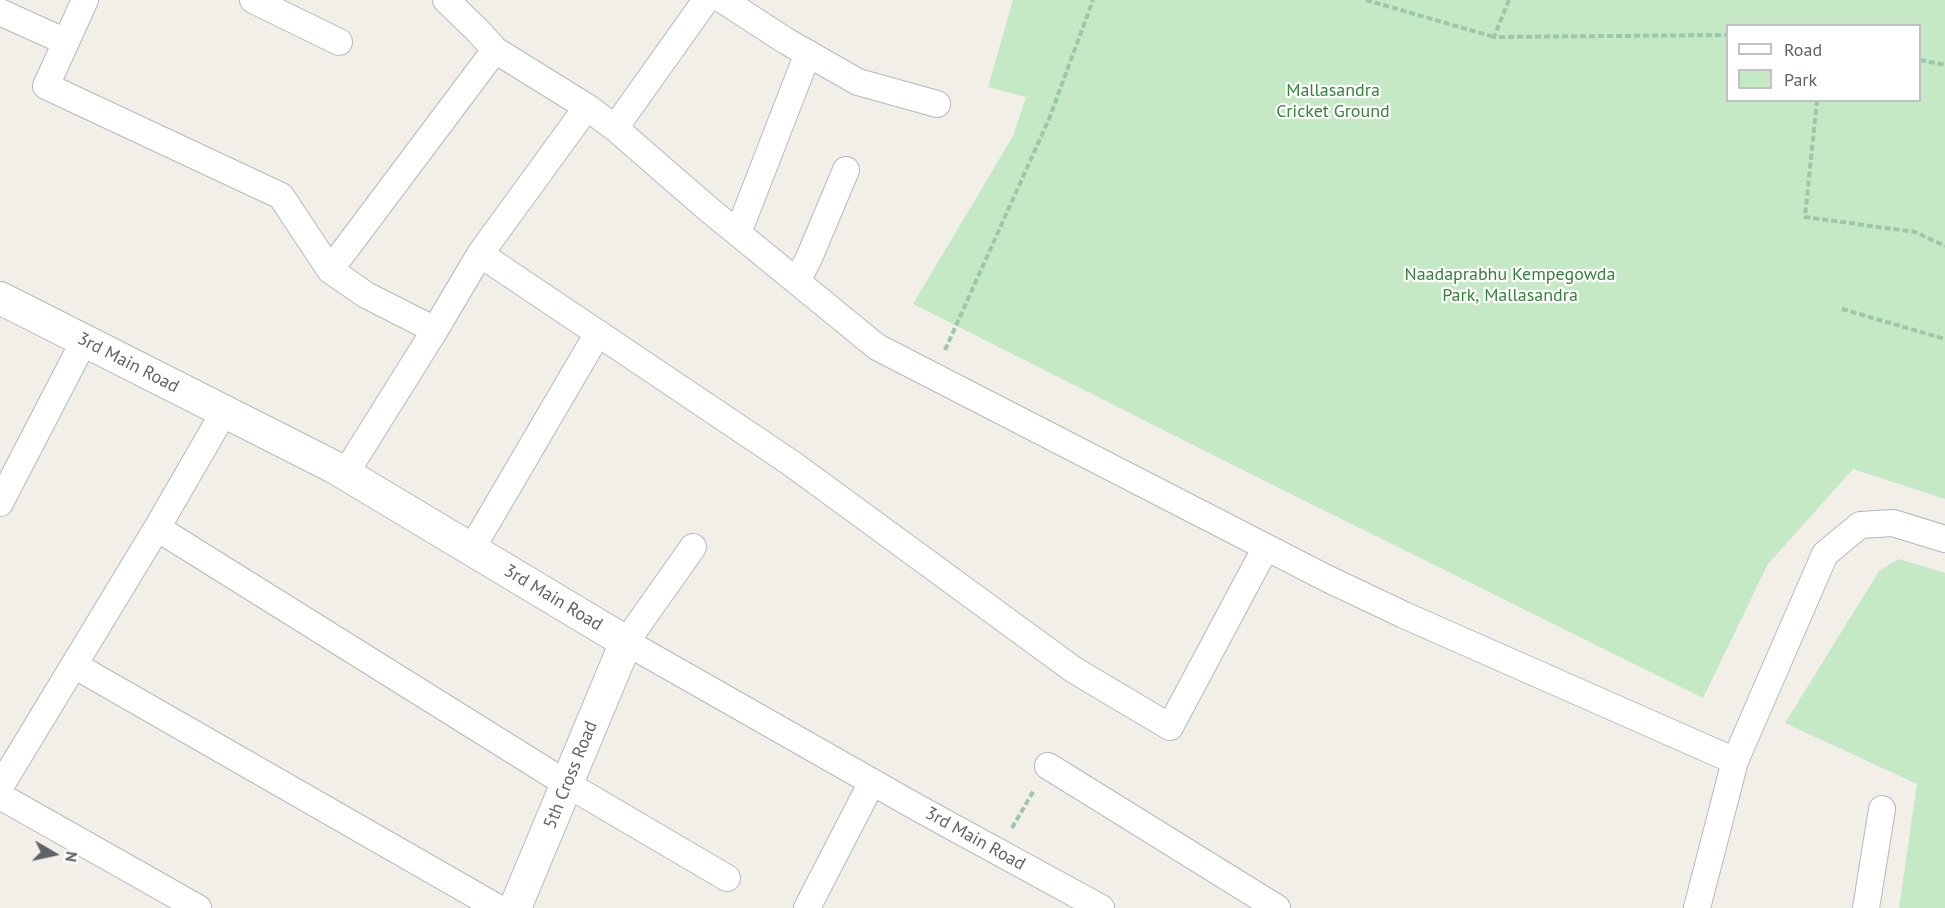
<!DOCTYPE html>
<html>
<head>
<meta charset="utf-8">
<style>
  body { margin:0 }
  #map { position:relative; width:1945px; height:908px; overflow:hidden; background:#f1efe8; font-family:"PT Sans",sans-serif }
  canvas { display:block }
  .legend { position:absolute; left:1726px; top:24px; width:195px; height:78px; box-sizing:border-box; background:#fff; border:2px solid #bfc1c3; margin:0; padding:8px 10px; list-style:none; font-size:18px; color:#5f6368 }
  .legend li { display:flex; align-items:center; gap:12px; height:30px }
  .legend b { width:30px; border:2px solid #bfc1c3 }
  .north { position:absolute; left:24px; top:824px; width:60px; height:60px; -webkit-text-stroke:4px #fff; paint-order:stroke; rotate:99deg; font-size:16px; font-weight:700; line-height:24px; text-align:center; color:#5f6368 }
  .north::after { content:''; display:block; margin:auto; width:21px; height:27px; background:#5f6368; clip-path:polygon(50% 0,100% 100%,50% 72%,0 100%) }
</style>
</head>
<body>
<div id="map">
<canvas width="1945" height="908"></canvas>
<ul class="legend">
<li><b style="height:8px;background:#fff"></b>Road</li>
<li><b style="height:16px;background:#c5e8c5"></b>Park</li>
</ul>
<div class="north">N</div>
</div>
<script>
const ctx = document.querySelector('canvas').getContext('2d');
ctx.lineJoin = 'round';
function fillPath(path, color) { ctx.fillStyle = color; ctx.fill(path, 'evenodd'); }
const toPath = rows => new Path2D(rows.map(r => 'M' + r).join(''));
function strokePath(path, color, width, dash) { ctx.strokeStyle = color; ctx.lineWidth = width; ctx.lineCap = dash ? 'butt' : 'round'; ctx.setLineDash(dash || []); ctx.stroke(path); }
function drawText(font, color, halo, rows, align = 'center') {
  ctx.font = font + ' "PT Sans",sans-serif'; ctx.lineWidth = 4.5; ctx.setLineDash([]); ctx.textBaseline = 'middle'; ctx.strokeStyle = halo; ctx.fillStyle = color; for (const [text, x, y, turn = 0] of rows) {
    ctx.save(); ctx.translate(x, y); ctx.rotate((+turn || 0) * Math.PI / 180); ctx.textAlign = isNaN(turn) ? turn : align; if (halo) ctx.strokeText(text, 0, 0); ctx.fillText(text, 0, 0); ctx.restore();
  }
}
fillPath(toPath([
  [1013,0,1945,0,1945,499,1853,469,1768,564,1703,698,1281,489,913,304,1013,136,1026,97,988,87],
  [1728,26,1920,26,1920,100,1728,100],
  [1899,559,1945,573,1945,908,1899,908,1917,784,1785,723,1879,571]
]), '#c5e8c5');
const minor = toPath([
  [85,0,46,86,281,196,330,270,366,295,435,330,480,254,791,463,1074,670,1170,727,1266,547],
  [253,0,339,42],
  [446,0,479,32,495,50,587,107,615,128,707,208,877,347,1326,578,1404,615,1735,761],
  [723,0,786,41,858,82,937,104],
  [0,12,66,42],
  [615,128,706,0],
  [738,233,808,53],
  [480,254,587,107],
  [330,270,495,50],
  [797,281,809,258,846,170],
  [345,474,435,330],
  [0,503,84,341],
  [157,528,567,784,727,878],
  [693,547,626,642,918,808,1101,908],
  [471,550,598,333],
  [74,665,498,908],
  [1048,766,1277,908],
  [0,787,157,528,224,412],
  [0,796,198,908],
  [807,908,872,782],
  [1697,908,1735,761,1825,554,1860,525,1893,523,1945,539],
  [1866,908,1882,809]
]);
const tertiary = toPath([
  [0,298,334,467,626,642,515,908]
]);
strokePath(minor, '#b5b8bc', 28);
strokePath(tertiary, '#b5b8bc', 34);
strokePath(toPath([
  [1366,0,1494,37],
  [1509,0,1494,37,1728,35],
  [1920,60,1945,65],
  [1817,100,1805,217,1915,232,1945,246],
  [1842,309,1945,339],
  [945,350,1049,119,1093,0],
  [1012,828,1034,790]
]), '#9cc7a9', 4, [6, 3]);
strokePath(minor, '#fff', 26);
strokePath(tertiary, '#fff', 32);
drawText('18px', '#348238', '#fff', [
  ["Mallasandra",1333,91],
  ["Cricket Ground",1333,112],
  ["Naadaprabhu Kempegowda",1510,275],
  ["Park, Mallasandra",1510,296]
]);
drawText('18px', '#5f6368', '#fff', [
  ["3rd Main Road",128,363,27],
  ["3rd Main Road",553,598,31],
  ["5th Cross Road",571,775,-68],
  ["3rd Main Road",975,839,29]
]);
</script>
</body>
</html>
